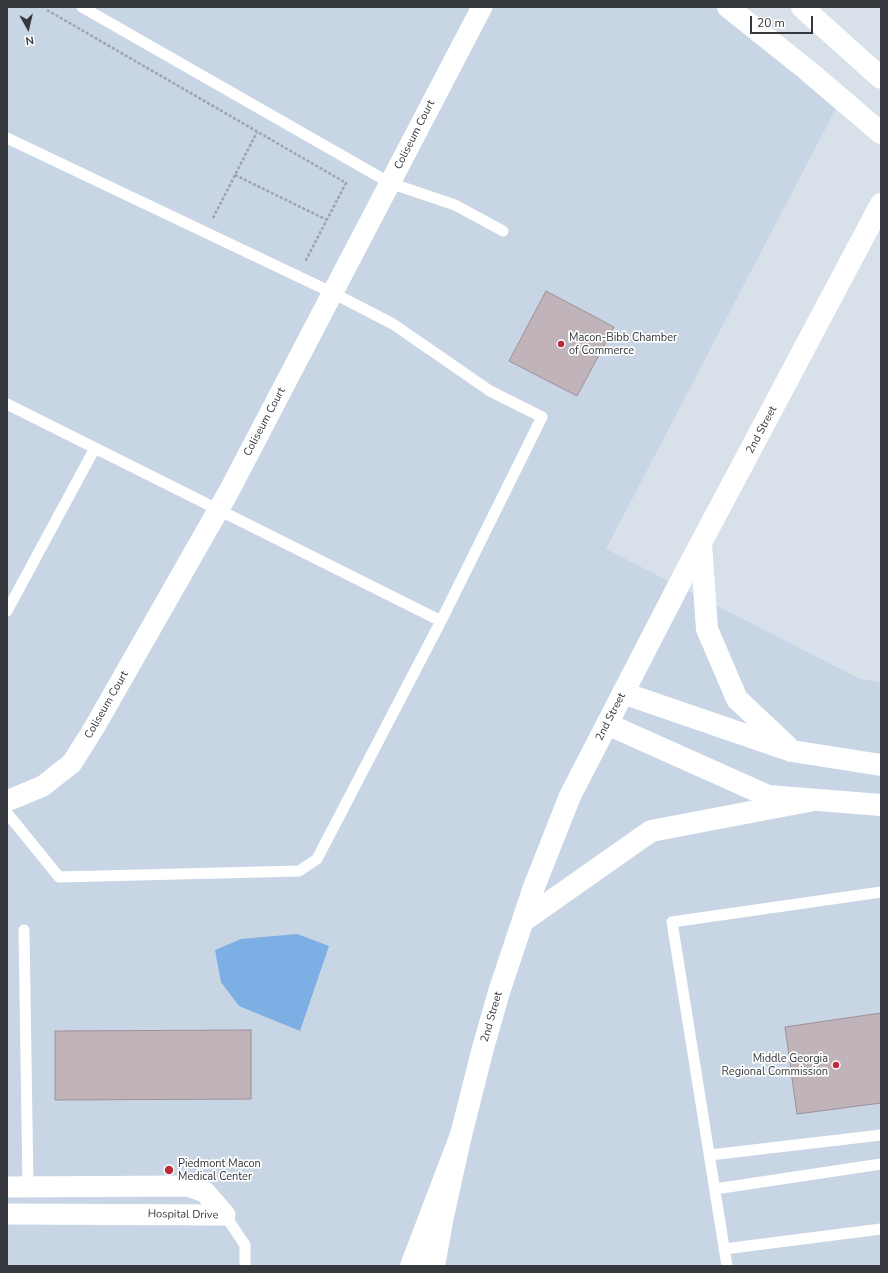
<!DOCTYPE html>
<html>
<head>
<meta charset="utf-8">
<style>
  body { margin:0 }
  #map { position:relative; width:888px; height:1273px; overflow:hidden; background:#d8e0ea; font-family:"Nunito Sans",sans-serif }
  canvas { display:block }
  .frame { position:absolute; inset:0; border:8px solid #35383c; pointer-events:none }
  .north { position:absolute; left:8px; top:8px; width:40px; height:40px; -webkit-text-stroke:3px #fff; paint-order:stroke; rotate:172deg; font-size:11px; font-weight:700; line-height:16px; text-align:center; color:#35383c }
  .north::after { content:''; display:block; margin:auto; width:14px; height:18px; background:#35383c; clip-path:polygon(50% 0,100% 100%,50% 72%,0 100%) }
  .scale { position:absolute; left:750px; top:16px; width:63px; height:18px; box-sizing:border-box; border:2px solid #35383c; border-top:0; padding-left:5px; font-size:12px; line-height:14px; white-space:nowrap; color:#35383c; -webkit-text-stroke:3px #fff; paint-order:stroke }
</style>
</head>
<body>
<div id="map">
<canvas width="888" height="1273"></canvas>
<div class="frame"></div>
<div class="north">N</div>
<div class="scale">20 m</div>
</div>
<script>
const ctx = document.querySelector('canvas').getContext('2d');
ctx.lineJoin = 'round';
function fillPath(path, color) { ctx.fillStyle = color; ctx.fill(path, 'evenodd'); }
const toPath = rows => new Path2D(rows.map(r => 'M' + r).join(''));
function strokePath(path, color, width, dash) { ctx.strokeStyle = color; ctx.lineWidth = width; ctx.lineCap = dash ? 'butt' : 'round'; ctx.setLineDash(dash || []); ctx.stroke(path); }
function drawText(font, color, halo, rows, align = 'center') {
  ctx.font = font + ' "Nunito Sans",sans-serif'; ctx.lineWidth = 3.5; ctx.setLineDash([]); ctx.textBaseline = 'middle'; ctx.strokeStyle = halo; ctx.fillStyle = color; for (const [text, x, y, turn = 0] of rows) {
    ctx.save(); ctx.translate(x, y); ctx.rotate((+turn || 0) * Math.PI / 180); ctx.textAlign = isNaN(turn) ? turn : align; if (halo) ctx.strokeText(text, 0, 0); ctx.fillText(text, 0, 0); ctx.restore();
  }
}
fillPath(toPath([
  [7,7,747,7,844,93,606,549,858,678,881,683,881,1266,7,1266]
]), '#c8d5e5');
fillPath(toPath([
  [297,934,329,946,300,1031,239,1006,221,982,215,950,241,939]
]), '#7cafe4');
const building = toPath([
  [546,291,614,327,577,396,509,361,546,291],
  [881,1013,881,1103,797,1114,785,1027,881,1013],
  [251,1030,251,1099,55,1100,55,1031,251,1030]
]);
fillPath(building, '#c0b4ba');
strokePath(building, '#9d9197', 1);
strokePath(toPath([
  [47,10,346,183,306,260,304,259],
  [235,175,327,220],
  [213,218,257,132]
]), '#9ea4ac', 2.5, [3, 2]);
strokePath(toPath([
  [82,7,390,183,455,205,503,231],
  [7,138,333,293,393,324,490,391,542,417,441,621,317,859,299,871,59,877,7,813],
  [7,404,441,621],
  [7,611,95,448],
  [24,930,28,1187],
  [710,1155,881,1135],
  [715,1189,881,1164],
  [225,1215,245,1245,245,1266],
  [724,1249,881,1229],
  [727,1266,672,922,881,892]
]), '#fff', 11);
strokePath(toPath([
  [7,801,43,786,72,763,94,728,228,493,482,7],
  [7,1187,188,1186,205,1192,225,1215],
  [7,1214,225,1215]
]), '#fff', 21);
strokePath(toPath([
  [434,1266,442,1221,461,1135,483,1048,499,992,534,887,570,796,685,573,881,204]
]), '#fff', 22);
strokePath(toPath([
  [411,1266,461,1135]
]), '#fff', 22);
strokePath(toPath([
  [728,7,807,70,881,133],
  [802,7,881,78],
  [701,544,707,629,737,699,787,746],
  [623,693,792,751,881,765],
  [607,724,768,796,881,805],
  [523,921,651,831,814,800]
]), '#fff', 22);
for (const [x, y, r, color] of [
  [561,344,4,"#bb2b39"],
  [836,1065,4,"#bb2b39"],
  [169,1170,5,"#bb2b39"]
]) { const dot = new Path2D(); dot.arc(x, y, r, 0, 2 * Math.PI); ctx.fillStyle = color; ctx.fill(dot); strokePath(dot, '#fff', 1.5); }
drawText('11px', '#35383c', '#fff', [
  ["Coliseum Court",415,135,-63],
  ["Coliseum Court",265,422,-62],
  ["2nd Street",762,430,-62],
  ["Coliseum Court",107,705,-60],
  ["2nd Street",611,717,-63],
  ["2nd Street",492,1017,-74],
  ["Hospital Drive",183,1215,1]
]);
drawText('11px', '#35383c', '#fff', [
  ["Macon-Bibb Chamber",569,338],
  ["of Commerce",569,351],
  ["Middle Georgia",828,1059,"right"],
  ["Regional Commission",828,1072,"right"],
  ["Piedmont Macon",178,1164],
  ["Medical Center",178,1177]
], 'left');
</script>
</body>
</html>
